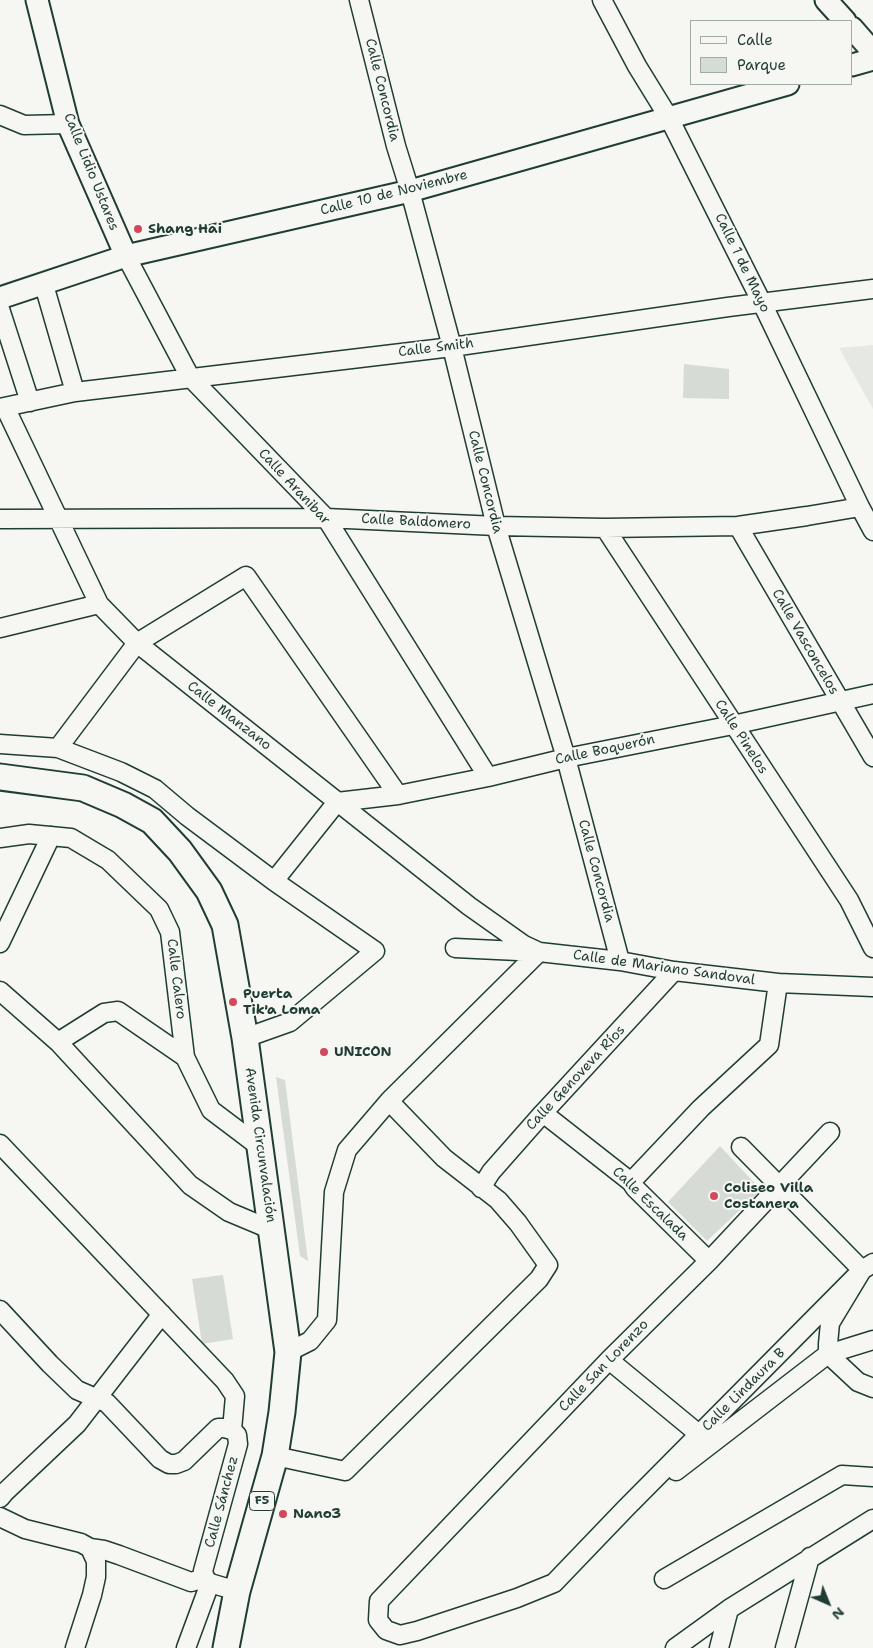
<!DOCTYPE html>
<html>
<head>
<meta charset="utf-8">
<style>
  body { margin:0 }
  #map { position:relative; width:873px; height:1648px; overflow:hidden; background:#f6f6f2; font-family:"Shantell Sans",sans-serif }
  canvas { display:block }
  .legend { position:absolute; left:690px; top:20px; width:162px; height:65px; box-sizing:border-box; background:#f6f6f2; border:1px solid #a0aca6; margin:0; padding:6px 9px; list-style:none; font-size:15px; color:#1f3d34 }
  .legend li { display:flex; align-items:center; gap:10px; height:25px }
  .legend b { width:25px; border:1px solid #a0aca6 }
  .north { position:absolute; left:803px; top:1578px; width:50px; height:50px; -webkit-text-stroke:4px #f6f6f2; paint-order:stroke; rotate:136deg; font-size:14px; font-weight:700; line-height:20px; text-align:center; color:#1f3d34 }
  .north::after { content:''; display:block; margin:auto; width:18px; height:22px; background:#1f3d34; clip-path:polygon(50% 0,100% 100%,50% 72%,0 100%) }
</style>
</head>
<body>
<div id="map">
<canvas width="873" height="1648"></canvas>
<ul class="legend">
<li><b style="height:6px;background:#f6f6f2"></b>Calle</li>
<li><b style="height:14px;background:#d6dbd6"></b>Parque</li>
</ul>
<div class="north">N</div>
</div>
<script>
const ctx = document.querySelector('canvas').getContext('2d');
ctx.lineJoin = 'round';
function fillPath(path, color) { ctx.fillStyle = color; ctx.fill(path, 'evenodd'); }
const toPath = rows => new Path2D(rows.map(r => 'M' + r).join(''));
function strokePath(path, color, width, dash) { ctx.strokeStyle = color; ctx.lineWidth = width; ctx.lineCap = dash ? 'butt' : 'round'; ctx.setLineDash(dash || []); ctx.stroke(path); }
function drawText(font, color, halo, rows, align = 'center') {
  ctx.font = font + ' "Shantell Sans",sans-serif'; ctx.lineWidth = 4; ctx.setLineDash([]); ctx.textBaseline = 'middle'; ctx.strokeStyle = halo; ctx.fillStyle = color; for (const [text, x, y, turn = 0] of rows) {
    ctx.save(); ctx.translate(x, y); ctx.rotate((+turn || 0) * Math.PI / 180); ctx.textAlign = isNaN(turn) ? turn : align; if (halo) ctx.strokeText(text, 0, 0); ctx.fillText(text, 0, 0); ctx.restore();
  }
}
fillPath(toPath([
  [873,345,873,409,839,348]
]), '#e6e8e4');
fillPath(toPath([
  [684,364,729,369,729,399,683,398],
  [276,1077,285,1080,308,1261,300,1256],
  [720,1146,761,1190,707,1241,668,1202],
  [223,1275,233,1339,202,1344,192,1279]
]), '#d6dbd6');
const minor = toPath([
  [359,0,396,146,410,191,452,347,496,526,566,758,620,961],
  [602,0,637,66,669,118,762,303,860,507,873,531],
  [0,115,24,125,68,124],
  [126,256,190,377,326,518,488,777],
  [44,285,75,392],
  [0,309,30,402],
  [5,407,99,604,137,643,469,906,524,945,539,952],
  [0,408,75,392,452,347,728,307,873,289],
  [0,519,326,518,496,526,605,528,738,526,807,516,860,507],
  [738,526,873,757],
  [605,528,849,900,873,948],
  [0,628,99,604],
  [0,744,58,748,121,772,155,789,187,816,274,881,375,951,290,1022,245,1038],
  [58,748,137,643,246,576,398,795],
  [0,838,29,834,71,838,108,860,159,909,170,932,185,1057,211,1110,260,1147],
  [274,881,337,802,398,795,488,777,566,758,733,725,873,694],
  [0,943,51,836],
  [455,948,539,952,620,961,674,971,778,983,873,987],
  [0,991,58,1042,190,1185,229,1212,272,1230],
  [58,1042,104,1013,118,1011,185,1057],
  [543,1113,631,1182,635,1188,709,1261],
  [830,1132,709,1261,609,1360,379,1601,378,1620,386,1630,400,1635,417,1631,517,1598,554,1583,625,1509,862,1270],
  [0,1144,225,1381,235,1396,232,1430],
  [741,1147,862,1270],
  [631,1182,701,1108,769,1045,778,983],
  [481,1188,491,1172,543,1113,674,971],
  [873,1263,862,1270,830,1323,828,1344,828,1354,858,1382,873,1388],
  [0,1310,50,1364,77,1390,107,1403,160,1459,169,1464,176,1464,184,1461,218,1428,224,1428,232,1430,237,1435,238,1444,203,1571,205,1578,210,1583,237,1591],
  [288,1352,310,1341,327,1320,334,1192,347,1150,389,1101,539,952],
  [609,1360,700,1435],
  [275,1456,345,1471,539,1279,548,1265,518,1223,498,1200,444,1158,389,1101],
  [676,1471,828,1354,873,1340],
  [0,1498,5,1492,77,1424,162,1314],
  [0,1517,25,1529,81,1543,90,1548,96,1561,96,1577,92,1595,75,1648],
  [90,1548,104,1550,119,1555,191,1582,205,1578],
  [664,1579,842,1475,873,1477],
  [186,1648,210,1583],
  [675,1648,729,1609,873,1519],
  [719,1648,729,1609],
  [785,1648,810,1557]
]);
const major = toPath([
  [37,0,68,124,126,256],
  [826,0,845,21],
  [852,28,873,52],
  [852,65,873,59],
  [0,298,126,256,410,191,788,84]
]);
const highway = toPath([
  [0,777,83,788,123,805,152,821,180,851,209,891,225,925,245,1038,288,1352,282,1412,275,1456,237,1591,226,1648]
]);
strokePath(minor, '#1f3d34', 21);
strokePath(major, '#1f3d34', 25);
strokePath(highway, '#1f3d34', 29);
strokePath(minor, '#f6f6f2', 18);
strokePath(major, '#f6f6f2', 21);
strokePath(highway, '#f6f6f2', 25);
for (const [x, y, r, color] of [
  [138,229,5,"#d1495b"],
  [233,1002,5,"#d1495b"],
  [324,1052,5,"#d1495b"],
  [714,1196,5,"#d1495b"],
  [283,1514,5,"#d1495b"]
]) { const dot = new Path2D(); dot.arc(x, y, r, 0, 2 * Math.PI); ctx.fillStyle = color; ctx.fill(dot); strokePath(dot, '#f6f6f2', 2); }
for (const [x, y, w] of [
  [262,1501,25]
]) { const box = new Path2D(); box.roundRect(x - w / 2, y - 9.5, w, 19, 4); ctx.fillStyle = '#f6f6f2'; ctx.fill(box); strokePath(box, '#1f3d34', 1); }
drawText('bold 12px', '#1f3d34', null, [
  ["F5",262,1501]
]);
drawText('14px', '#1f3d34', '#f6f6f2', [
  ["Calle Concordia",382,90,76],
  ["Calle Lidio Ustares",91,172,68],
  ["Calle 10 de Noviembre",394,193,-14],
  ["Calle 1 de Mayo",742,263,64],
  ["Calle Smith",436,348,-7],
  ["Calle Concordia",485,482,76],
  ["Calle Aranibar",294,487,47],
  ["Calle Baldomero",416,522,3],
  ["Calle Vasconcelos",805,642,60],
  ["Calle Manzano",229,716,38],
  ["Calle Pinelos",741,737,57],
  ["Calle Boquerón",605,750,-12],
  ["Calle Concordia",596,871,75],
  ["Calle de Mariano Sandoval",664,968,8],
  ["Calle Calero",176,979,83],
  ["Calle Genoveva Ríos",576,1078,-47],
  ["Avenida Circunvalación",260,1145,82],
  ["Calle Escalada",650,1204,44],
  ["Calle San Lorenzo",604,1366,-46],
  ["Calle Lindaura B",744,1390,-45],
  ["Calle Sánchez",222,1502,-75]
]);
drawText('bold 14px', '#1f3d34', '#f6f6f2', [
  ["Shang Hai",148,229],
  ["Puerta",243,994],
  ["Tik'a Loma",243,1010],
  ["UNICON",334,1052],
  ["Coliseo Villa",724,1188],
  ["Costanera",724,1204],
  ["Nano3",293,1514]
], 'left');
</script>
</body>
</html>
